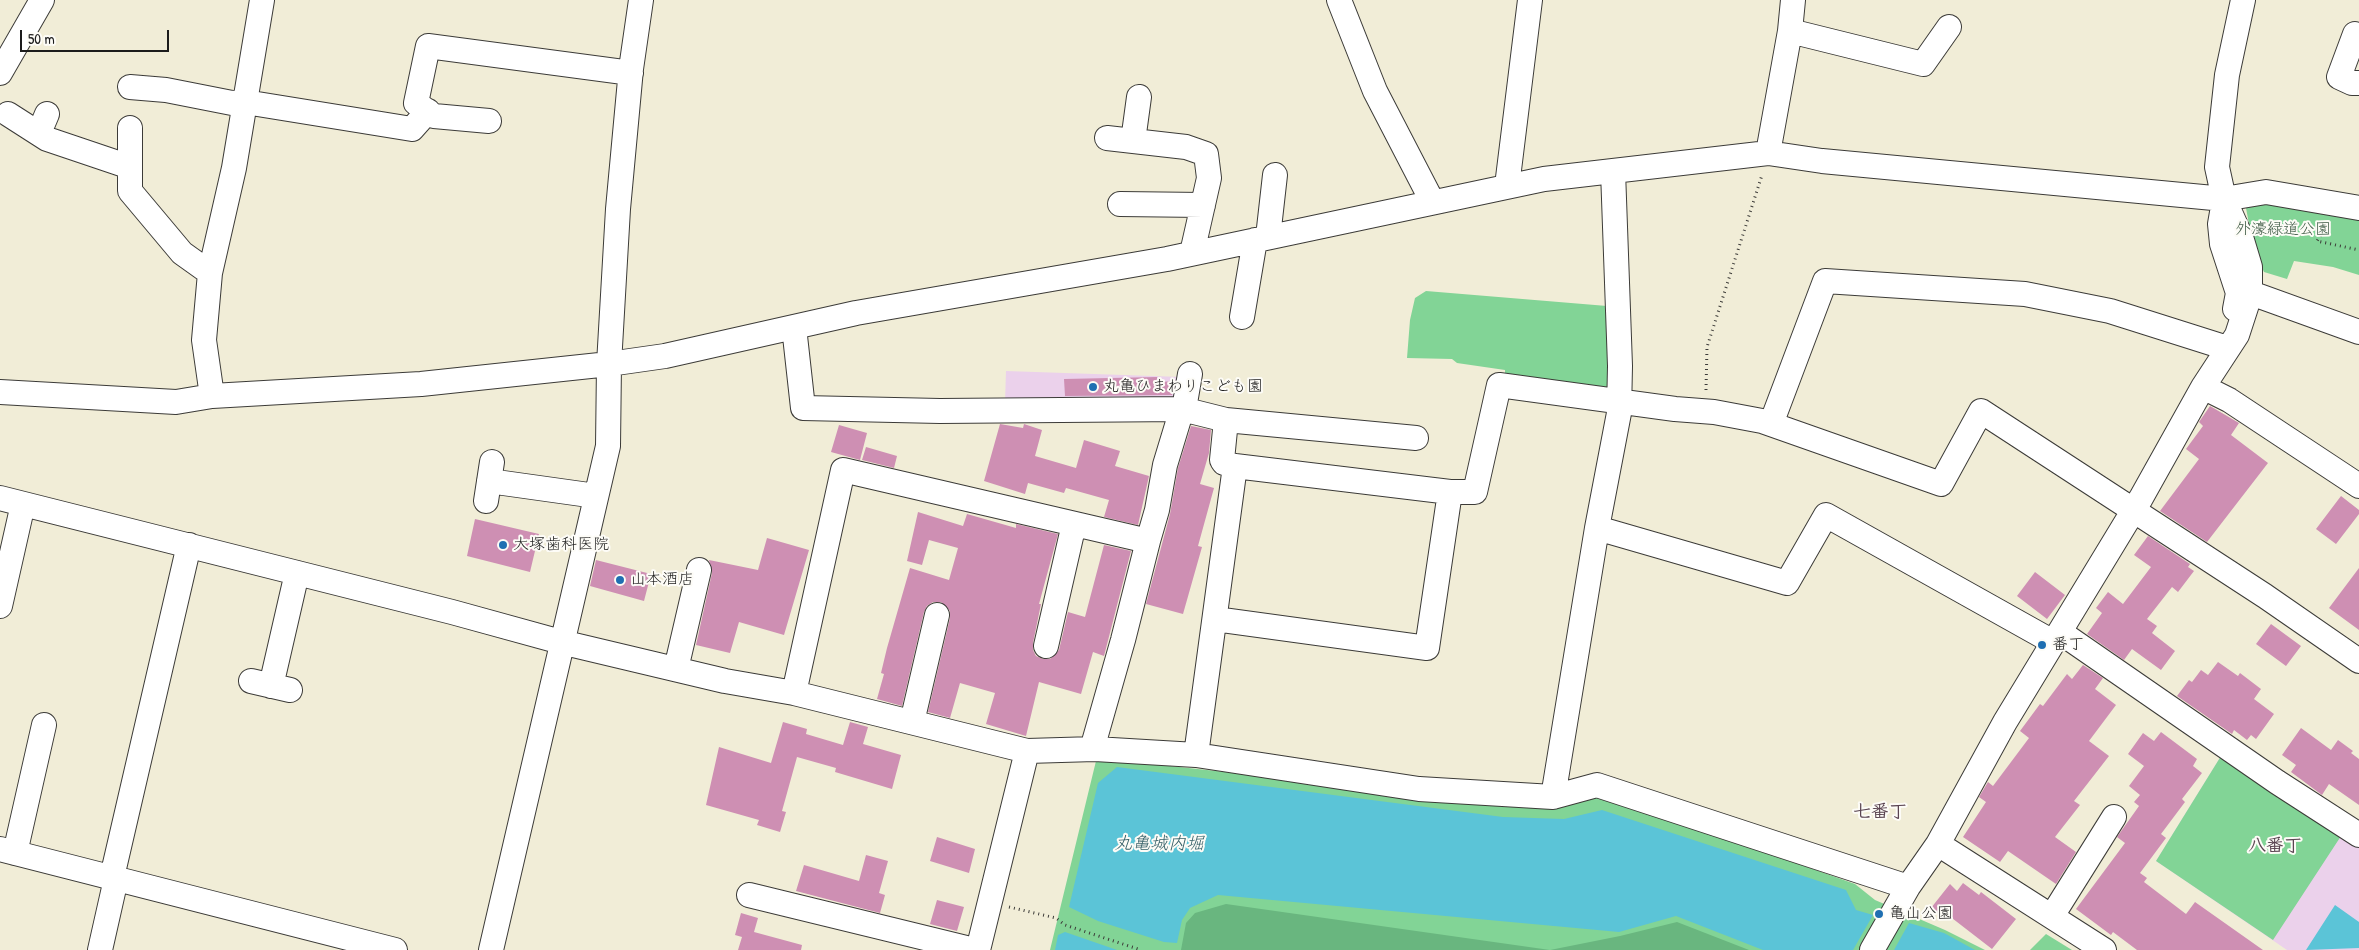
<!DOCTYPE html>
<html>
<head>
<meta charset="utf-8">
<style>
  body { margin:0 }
  #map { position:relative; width:2359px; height:950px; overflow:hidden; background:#f1edd7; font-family:"Patrick Hand",sans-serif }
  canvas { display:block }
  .scale { position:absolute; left:20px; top:30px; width:149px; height:22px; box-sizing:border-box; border:2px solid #1c1c1c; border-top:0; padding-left:6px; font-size:15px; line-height:18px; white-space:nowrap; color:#1c1c1c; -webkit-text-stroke:4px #fdfcf7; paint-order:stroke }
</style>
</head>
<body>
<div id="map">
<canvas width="2359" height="950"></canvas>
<div class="scale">50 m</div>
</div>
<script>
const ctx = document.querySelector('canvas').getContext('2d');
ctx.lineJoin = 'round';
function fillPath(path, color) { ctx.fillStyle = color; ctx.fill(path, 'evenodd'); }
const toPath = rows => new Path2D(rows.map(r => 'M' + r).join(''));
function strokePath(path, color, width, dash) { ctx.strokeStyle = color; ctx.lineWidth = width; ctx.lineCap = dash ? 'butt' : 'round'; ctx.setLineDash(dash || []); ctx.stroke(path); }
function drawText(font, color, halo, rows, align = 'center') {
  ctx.font = font + ' "Patrick Hand","Klee One",sans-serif'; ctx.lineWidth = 4; ctx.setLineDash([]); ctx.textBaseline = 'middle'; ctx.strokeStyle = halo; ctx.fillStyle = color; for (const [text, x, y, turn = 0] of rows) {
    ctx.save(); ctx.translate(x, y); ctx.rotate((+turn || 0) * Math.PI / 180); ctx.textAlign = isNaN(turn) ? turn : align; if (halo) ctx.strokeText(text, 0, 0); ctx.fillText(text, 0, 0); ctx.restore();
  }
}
fillPath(toPath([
  [1006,371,1182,377,1178,397,1005,403],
  [2221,756,2359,843,2359,950,2287,950,2156,861]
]), '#ebd1eb');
fillPath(toPath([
  [2238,197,2359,213,2359,275,2333,267,2294,261,2287,279,2264,272,2254,251,2246,208],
  [1426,291,1607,306,1608,386,1599,390,1505,379,1505,370,1457,363,1452,359,1407,358,1410,320,1415,298],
  [2221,756,2343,833,2273,940,2156,861],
  [1115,760,1262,776,1429,799,1551,809,1592,796,1611,797,1855,884,1875,900,1945,930,1985,950,1050,950,1096,761],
  [2046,934,2072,950,2030,950]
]), '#82d496');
fillPath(toPath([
  [1226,904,1550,950,1620,936,1677,922,1749,950,1181,950,1186,923,1195,913]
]), '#69b67f');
fillPath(toPath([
  [1117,767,1503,817,1564,819,1602,810,1846,890,1856,910,1873,915,1853,950,1763,950,1676,916,1619,932,1218,895,1190,908,1182,920,1177,943,1164,942,1098,921,1069,907,1098,783],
  [2335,905,2359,922,2359,948,2306,950],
  [1909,923,1944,933,1975,950,1894,950],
  [1065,932,1117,950,1055,950,1058,935]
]), '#5bc4d7');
fillPath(toPath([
  [1157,377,1158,382,1175,381,1172,395,1065,396,1064,379],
  [2210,406,2239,423,2231,435,2268,463,2207,542,2160,511,2199,459,2186,449,2203,426,2199,422],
  [1000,424,1023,428,1024,424,1042,430,1035,456,1076,468,1084,440,1120,451,1115,466,1149,476,1138,525,1104,517,1109,500,1066,488,1064,493,1028,483,1025,494,984,481],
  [839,425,867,433,860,460,831,452],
  [1191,426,1211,430,1209,453,1200,484,1214,488,1198,546,1202,547,1183,614,1146,604,1170,514,1178,468],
  [866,447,897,456,894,468,862,460],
  [2341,496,2359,510,2359,514,2336,544,2316,529],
  [918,512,963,526,967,514,1016,528,1016,524,1058,534,1039,604,1041,604,1033,643,1033,650,1036,656,1043,659,1050,659,1059,650,1068,612,1085,617,1104,545,1131,551,1104,656,1093,652,1081,694,1039,682,1026,736,986,724,995,693,960,683,950,718,928,712,950,618,950,611,941,602,933,602,927,606,924,612,902,706,877,699,884,674,881,673,887,648,910,568,949,580,958,548,929,540,922,565,907,561],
  [475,519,539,534,530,572,467,556],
  [2148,536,2190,564,2188,567,2194,571,2178,592,2172,587,2147,619,2157,626,2152,633,2175,651,2161,670,2132,649,2124,660,2087,634,2102,613,2096,608,2108,592,2123,604,2151,567,2134,555],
  [767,538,809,550,784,635,739,622,730,653,696,645,712,573,709,560,758,570],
  [596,560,651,574,644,601,590,586],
  [2359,568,2359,630,2329,608],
  [2035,572,2065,595,2047,619,2017,596],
  [2271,624,2301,646,2286,666,2256,644],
  [2218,662,2238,676,2240,673,2261,689,2254,699,2274,714,2256,739,2251,735,2247,740,2234,730,2232,734,2177,696,2189,680,2192,682,2201,670,2208,675],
  [2083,665,2103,678,2095,689,2116,705,2089,741,2109,756,2074,801,2080,805,2055,837,2076,852,2056,884,2008,851,2000,862,1963,837,1986,802,1979,797,1988,782,1993,786,2029,738,2020,731,2040,704,2043,706,2067,674,2072,679],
  [783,722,807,729,806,734,843,745,850,722,868,727,863,744,901,755,892,789,835,772,836,768,797,757,782,811,786,812,780,832,757,825,759,820,706,805,719,747,771,763],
  [2301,728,2331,750,2338,740,2353,751,2351,753,2359,759,2359,805,2329,784,2322,795,2291,772,2296,765,2282,755],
  [2161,732,2197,759,2193,766,2202,773,2182,799,2185,802,2161,834,2166,838,2140,873,2147,878,2144,882,2186,914,2195,902,2263,950,2137,950,2113,932,2111,935,2076,909,2125,843,2117,837,2139,806,2134,802,2140,795,2129,786,2144,766,2128,754,2143,733,2154,741],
  [937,837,975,849,969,873,930,861],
  [866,855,888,861,879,893,885,895,880,913,796,891,804,865,859,881],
  [1963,883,1979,895,1981,892,2016,919,1992,949,1948,915,1945,919,1931,908,1950,884,1957,891],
  [937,900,964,907,957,931,930,924],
  [741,913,758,918,754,932,802,945,801,950,738,950,742,937,735,935]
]), '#ce8fb3');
const minor = toPath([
  [1339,0,1375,91,1432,201],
  [1790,31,1923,64,1949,27],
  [2355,34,2339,77,2352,83,2359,83],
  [0,73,42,0],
  [130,87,166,90,232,103,245,102,412,129,428,111],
  [8,114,47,139,130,167],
  [489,121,434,116,416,103,428,46,631,73],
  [130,128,130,191,182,253,210,273],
  [39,133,47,114],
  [1107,138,1186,147,1206,154,1209,178,1192,253],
  [1133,141,1139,97],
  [1768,153,1790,31,1793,0],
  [1507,186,1530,0],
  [2224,201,2220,224,2222,244,2238,293,2235,309],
  [1120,204,1203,205],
  [1268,237,1275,175],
  [2237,288,2359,332],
  [1242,317,1255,240],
  [794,327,803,408,940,411,1182,409,1226,420,1222,460,1224,463,1235,466],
  [2203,387,2229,400,2359,486],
  [0,392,176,402,212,396,421,384,609,364,665,356,856,313,1167,259,1544,179,1768,153,1822,161,2224,199,2266,192,2359,208],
  [212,396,204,340,210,273,234,168,262,0],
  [1184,409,1190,374],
  [1226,420,1416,438],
  [1771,424,1825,281,2025,294,2110,311,2227,348],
  [489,481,596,496],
  [0,498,452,612,561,642,725,681,794,693,1027,751,1095,749,1196,755,1419,789,1553,797,1597,785,1908,887],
  [486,501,492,462],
  [1597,528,1787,583,1826,515,2053,642],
  [1148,541,1157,510,1165,465,1182,409],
  [0,606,23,504],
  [1215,619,1427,648,1450,492,1475,492,1499,385,1675,409,1714,412,1762,421,1941,484,1981,411,2265,596,2359,661],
  [2060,632,2277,782,2359,835],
  [1046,646,1074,524],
  [676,669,699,570],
  [251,681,290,690],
  [271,686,297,573],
  [794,693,843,470,1148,541,1123,640,1092,749],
  [912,722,937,615],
  [1196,755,1235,466,1450,492],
  [1553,797,1597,528,1619,413,1620,366,1613,171],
  [0,849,395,950],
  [15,853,44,725],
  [112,877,189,545],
  [749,895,974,950],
  [2052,916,2114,817],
  [100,950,116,879],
  [491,950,608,446,609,364,618,209,631,69,641,0],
  [978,950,1027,751],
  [1872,950,1908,887,1938,844],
  [2104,950,1938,844,2005,722,2141,498,2203,387,2237,335,2250,295,2250,267,2241,237,2224,199,2217,167,2227,75,2243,0]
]);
strokePath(minor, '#3c3b38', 26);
strokePath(toPath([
  [2329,223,2317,241,2359,250],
  [1706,390,1707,347,1762,175],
  [1009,907,1056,918,1065,925,1141,950]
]), '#3c3b38', 3, [1, 4]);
strokePath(minor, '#fff', 24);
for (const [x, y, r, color] of [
  [1093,387,5,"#1f6fb2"],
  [503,545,5,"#1f6fb2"],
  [620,580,5,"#1f6fb2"],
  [2042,645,5,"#1f6fb2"],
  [1879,914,5,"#1f6fb2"]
]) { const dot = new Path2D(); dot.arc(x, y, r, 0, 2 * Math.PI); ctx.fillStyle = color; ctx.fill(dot); strokePath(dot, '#fdfcf7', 2); }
drawText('16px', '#405c47', '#fdfcf7', [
  ["外濠緑道公園",2283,230]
]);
drawText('16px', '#1c1c1c', '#fdfcf7', [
  ["丸亀ひまわりこども園",1103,387],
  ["大塚歯科医院",513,545],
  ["山本酒店",630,580],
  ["番丁",2052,645],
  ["亀山公園",1889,914]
], 'left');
drawText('bold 18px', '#5a4451', '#fdfcf7', [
  ["七番丁",1880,812],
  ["八番丁",2275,846]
]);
drawText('italic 18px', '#355f67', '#fdfcf7', [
  ["丸亀城内堀",1159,844]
]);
</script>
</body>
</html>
